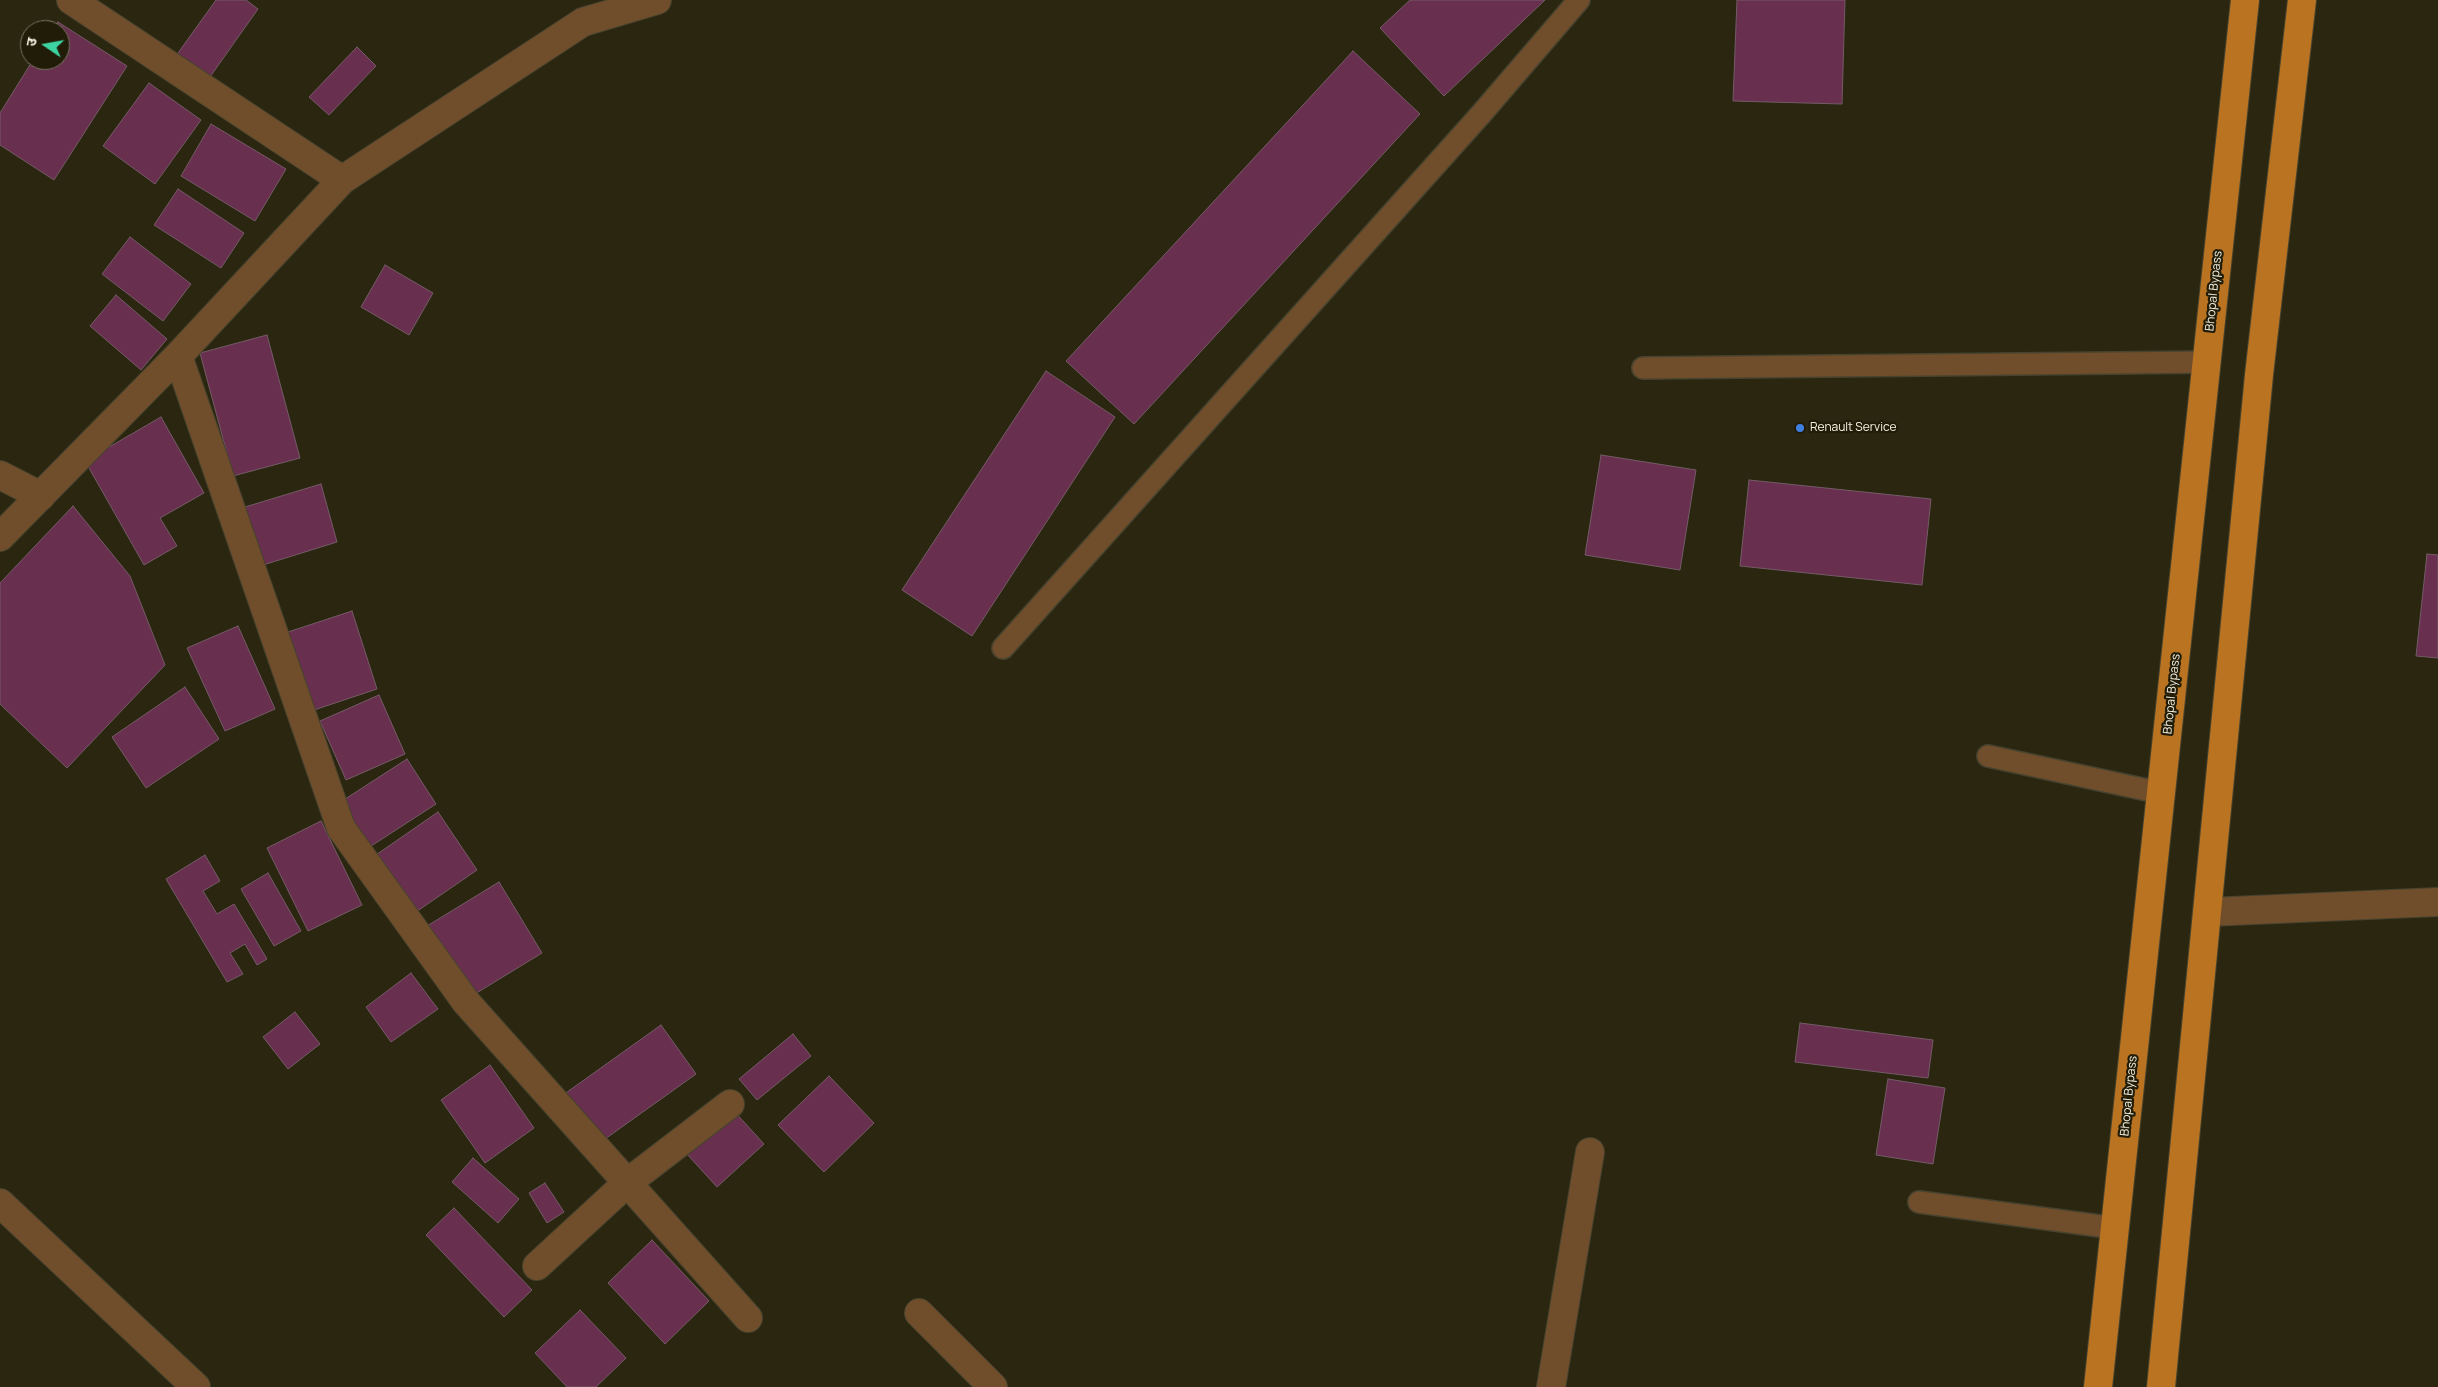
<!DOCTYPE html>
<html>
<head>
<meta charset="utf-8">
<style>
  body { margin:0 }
  #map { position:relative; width:2438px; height:1387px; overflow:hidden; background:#2b2610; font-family:Manrope,"Noto Sans Devanagari",sans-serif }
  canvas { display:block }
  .north { position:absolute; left:20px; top:20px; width:50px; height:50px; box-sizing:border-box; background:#211c07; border:1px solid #767260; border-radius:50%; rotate:282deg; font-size:14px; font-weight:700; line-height:20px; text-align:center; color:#f5f2e5 }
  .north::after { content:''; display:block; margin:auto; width:18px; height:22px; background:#3ed4a2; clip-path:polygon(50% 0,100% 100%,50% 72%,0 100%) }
</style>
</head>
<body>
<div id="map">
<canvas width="2438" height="1387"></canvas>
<div class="north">उ</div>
</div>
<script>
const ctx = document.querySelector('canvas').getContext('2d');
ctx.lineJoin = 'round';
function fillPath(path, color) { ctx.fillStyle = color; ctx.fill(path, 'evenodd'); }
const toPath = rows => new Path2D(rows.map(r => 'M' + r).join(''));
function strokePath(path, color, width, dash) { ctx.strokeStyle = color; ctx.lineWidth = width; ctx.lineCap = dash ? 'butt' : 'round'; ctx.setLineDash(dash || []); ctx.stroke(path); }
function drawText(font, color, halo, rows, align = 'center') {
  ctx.font = font + ' Manrope,sans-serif'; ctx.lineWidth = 4.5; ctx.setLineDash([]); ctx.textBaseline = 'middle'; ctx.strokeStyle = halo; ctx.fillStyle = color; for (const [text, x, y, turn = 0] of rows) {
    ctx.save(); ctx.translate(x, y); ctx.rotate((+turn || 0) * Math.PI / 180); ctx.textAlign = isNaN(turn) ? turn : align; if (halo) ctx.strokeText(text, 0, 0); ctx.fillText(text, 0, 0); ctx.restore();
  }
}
const building = toPath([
  [216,0,246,0,258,9,205,84,173,60,216,0],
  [1410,0,1545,0,1444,96,1380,28,1410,0],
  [1737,0,1845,0,1842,104,1733,101,1737,0],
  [58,22,127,66,54,180,0,145,0,113,33,60,60,60,60,30,52,30,58,22],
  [357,47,376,66,329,115,309,97,357,47],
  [1353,51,1420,114,1134,424,1066,361,1353,51],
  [149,83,201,120,155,184,103,146,149,83],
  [211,124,286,169,255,221,181,176,211,124],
  [178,189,244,233,221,268,154,225,178,189],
  [130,237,191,284,163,321,102,274,130,237],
  [385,265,433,293,409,335,361,307,385,265],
  [116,295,167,339,141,370,90,326,116,295],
  [267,335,300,458,233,476,200,353,267,335],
  [1046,371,1115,417,972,636,902,590,1046,371],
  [161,417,204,493,160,518,177,546,144,565,85,461,161,417],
  [1601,455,1696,470,1680,570,1585,555,1601,455],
  [1749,480,1931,499,1922,585,1740,566,1749,480],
  [321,484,337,542,263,565,245,507,321,484],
  [73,506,130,576,165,665,67,768,0,704,0,583,73,506],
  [2427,554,2438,555,2438,658,2416,656,2427,554],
  [352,611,377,689,308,712,282,634,352,611],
  [238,626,275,709,225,731,187,648,238,626],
  [185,687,219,739,146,788,112,737,185,687],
  [379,695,405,754,346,780,320,721,379,695],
  [407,759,436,804,368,848,339,803,407,759],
  [438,812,477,870,413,914,373,857,438,812],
  [321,821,362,905,308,931,267,848,321,821],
  [205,855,220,881,203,891,217,914,234,904,267,959,257,965,245,944,230,953,243,974,227,982,166,879,205,855],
  [268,873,301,931,274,946,241,889,268,873],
  [499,882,542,953,470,997,427,926,499,882],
  [411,973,438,1009,391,1042,366,1007,411,973],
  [295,1012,320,1044,288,1069,263,1037,295,1012],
  [1800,1023,1933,1040,1928,1078,1795,1062,1800,1023],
  [661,1025,696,1074,598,1144,563,1095,661,1025],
  [793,1034,811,1056,757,1100,739,1079,793,1034],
  [490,1065,534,1128,485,1163,441,1100,490,1065],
  [829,1076,874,1123,824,1172,778,1125,829,1076],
  [1888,1079,1945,1088,1933,1164,1876,1155,1888,1079],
  [733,1110,764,1144,717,1187,686,1153,733,1110],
  [473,1158,519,1199,498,1223,452,1182,473,1158],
  [545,1183,564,1212,547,1223,529,1193,545,1183],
  [454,1208,532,1290,504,1317,426,1235,454,1208],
  [652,1240,709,1301,665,1344,608,1283,652,1240],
  [580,1310,626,1358,596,1387,567,1387,535,1353,580,1310]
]);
fillPath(building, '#68304e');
strokePath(building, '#745b67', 1);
const lane = toPath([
  [1643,368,2207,362],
  [1003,648,1482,113,1579,0],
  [1988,756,2161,793],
  [1919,1202,2115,1228]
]);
const street = toPath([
  [71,0,342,180],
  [178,356,341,828,466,1002,748,1318],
  [0,475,41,496],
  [0,537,178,356,342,180,583,22,657,0],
  [2208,912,2438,902],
  [0,1203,196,1387],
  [537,1266,627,1183,730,1104],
  [919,1313,993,1387],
  [1551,1387,1590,1152]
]);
const primary = toPath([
  [2098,1387,2245,0],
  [2161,1387,2259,375,2302,0]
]);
strokePath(lane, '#47432e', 24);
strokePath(street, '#47432e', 30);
strokePath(primary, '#47432e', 30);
strokePath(lane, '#704e2c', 21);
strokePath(street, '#704e2c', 28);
strokePath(primary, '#b97321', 28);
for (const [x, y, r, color] of [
  [1800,428,5,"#3f7fe0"]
]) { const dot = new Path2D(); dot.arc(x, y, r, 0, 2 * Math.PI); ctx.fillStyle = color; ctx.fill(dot); strokePath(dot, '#211c07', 2); }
drawText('12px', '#f5f2e5', '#211c07', [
  ["Bhopal Bypass",2214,291,-84],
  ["Bhopal Bypass",2172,694,-84],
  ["Bhopal Bypass",2129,1096,-84]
]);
drawText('12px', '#f5f2e5', '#211c07', [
  ["Renault Service",1810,428]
], 'left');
</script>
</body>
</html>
